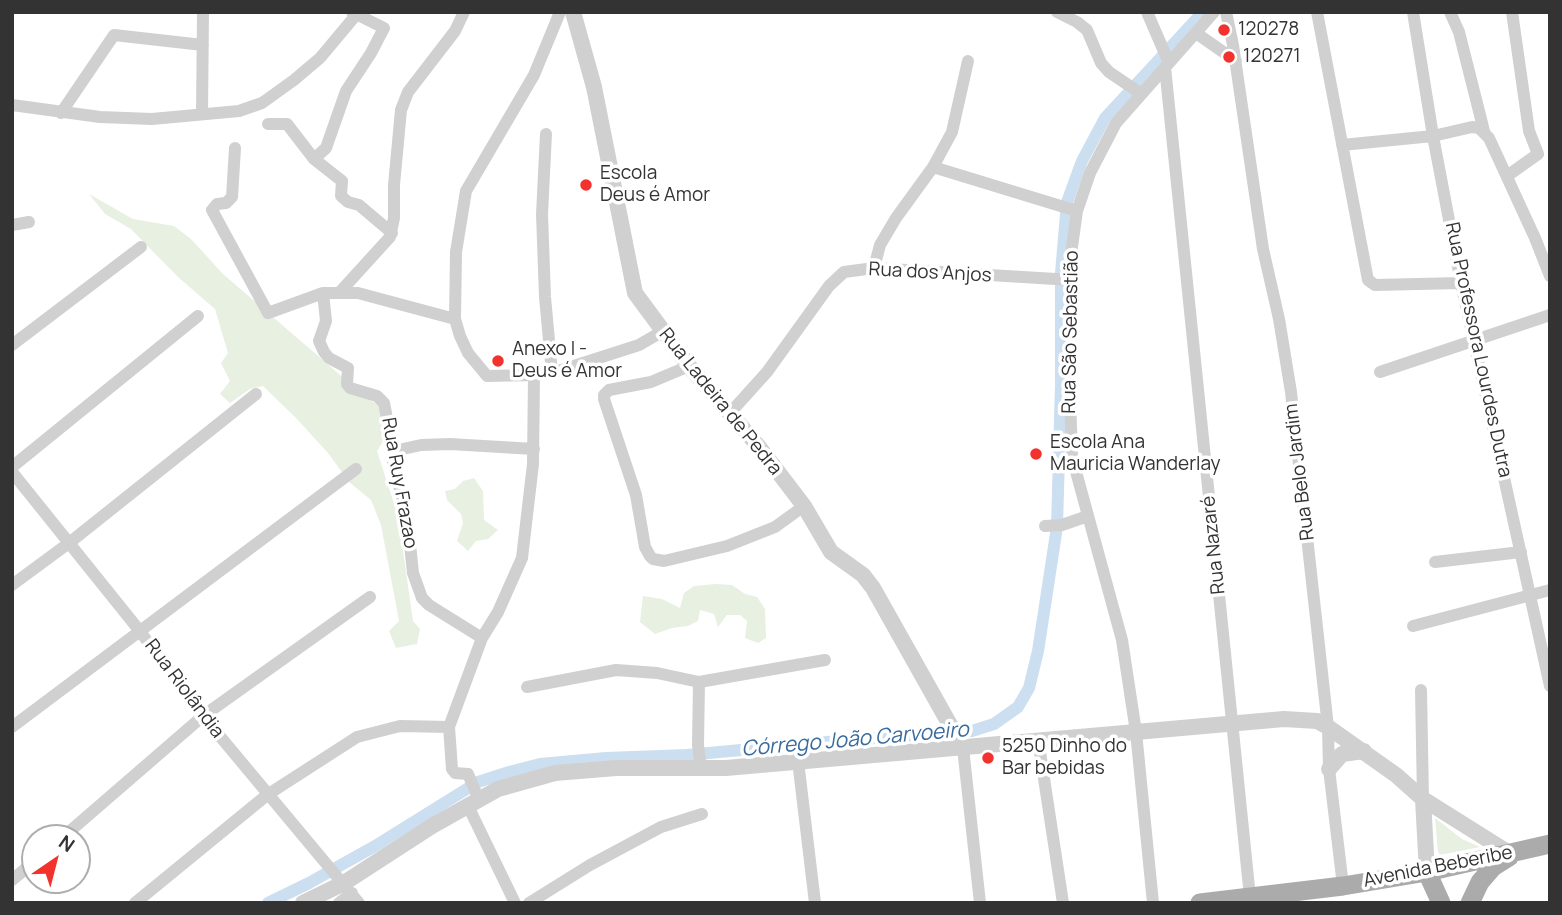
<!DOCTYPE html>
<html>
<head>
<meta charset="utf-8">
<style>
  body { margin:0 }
  #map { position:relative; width:1562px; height:915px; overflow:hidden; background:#fff; font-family:Manrope,sans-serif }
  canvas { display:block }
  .frame { position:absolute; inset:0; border:14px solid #333; pointer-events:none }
  .north { position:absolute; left:21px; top:824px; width:70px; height:70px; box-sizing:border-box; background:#fff; border:2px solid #adadad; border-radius:50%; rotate:35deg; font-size:19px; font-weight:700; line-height:28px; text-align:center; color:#333 }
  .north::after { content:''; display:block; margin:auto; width:24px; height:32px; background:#f2332d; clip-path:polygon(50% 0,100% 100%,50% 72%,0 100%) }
</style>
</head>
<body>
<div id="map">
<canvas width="1562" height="915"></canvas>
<div class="frame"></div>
<div class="north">N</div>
</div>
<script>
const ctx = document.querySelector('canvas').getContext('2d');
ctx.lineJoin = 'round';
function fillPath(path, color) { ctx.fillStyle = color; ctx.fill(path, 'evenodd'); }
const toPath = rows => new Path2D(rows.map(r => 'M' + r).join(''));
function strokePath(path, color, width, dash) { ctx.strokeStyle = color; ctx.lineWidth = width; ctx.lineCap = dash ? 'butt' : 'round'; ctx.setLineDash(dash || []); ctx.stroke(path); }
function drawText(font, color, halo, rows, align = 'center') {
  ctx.font = font + ' Manrope,sans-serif'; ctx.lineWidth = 7; ctx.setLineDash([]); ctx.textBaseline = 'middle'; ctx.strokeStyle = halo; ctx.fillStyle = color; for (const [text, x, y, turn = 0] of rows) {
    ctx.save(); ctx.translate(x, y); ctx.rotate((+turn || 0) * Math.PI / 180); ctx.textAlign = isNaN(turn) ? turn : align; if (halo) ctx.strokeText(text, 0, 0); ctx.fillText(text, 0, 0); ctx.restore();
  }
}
fillPath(toPath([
  [89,194,133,219,174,226,191,239,223,274,339,374,370,400,390,411,388,434,377,451,398,516,413,621,420,629,417,644,396,648,389,631,399,621,381,525,371,500,349,482,328,453,296,418,263,386,250,389,230,403,220,394,230,381,221,363,228,353,215,309,178,277,131,229,105,214],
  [474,478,483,491,484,520,498,530,488,539,476,541,468,551,457,541,463,523,461,514,447,500,445,491,455,489,463,481],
  [716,584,732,585,745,594,757,597,765,609,766,638,758,643,745,638,747,621,740,615,727,615,718,627,714,614,700,610,698,621,688,626,672,628,655,634,640,622,643,596,662,599,680,608,684,593,694,586],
  [1435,818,1462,839,1480,847,1440,855,1438,852]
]), '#e7f0e1');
strokePath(toPath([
  [268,903,309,883,375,846,478,782,509,772,540,764,606,758,687,755,849,740,972,731,994,724,1018,707,1029,688,1038,651,1057,527,1061,383,1061,273,1067,202,1082,161,1105,118,1203,12]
]), '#ccdff0', 12);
strokePath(toPath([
  [560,12,534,75,466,191,456,252,455,319,460,336,468,353,487,376,534,375,552,373,639,345,663,331],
  [1057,12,1077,22,1087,30,1101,63,1109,72,1140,93],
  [1147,12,1169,63],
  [1226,12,1233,45,1263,249,1279,319,1291,392,1328,727,1329,769,1343,886],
  [1317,12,1368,280,1375,285,1461,283],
  [1413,12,1433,136,1461,283,1550,686],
  [1450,12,1459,32,1484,131],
  [1196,33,1236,61],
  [1165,67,1250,897],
  [12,105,100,117,152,119,239,111,262,103,294,80,320,58,356,15],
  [61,113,114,35,203,45],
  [202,114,203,12],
  [268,124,287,124,314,159,342,181,341,196,348,202,359,205,392,233],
  [546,134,542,214,545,297,552,373],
  [1342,145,1433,136,1472,127,1479,128,1489,138,1535,238,1550,276],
  [235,148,232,197,226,203,217,204,212,210,268,313,323,293,358,293,455,319],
  [314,159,326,148,346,91,371,53,384,28,352,12],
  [933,167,1077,211],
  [1507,176,1538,154,1529,131,1512,12],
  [12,225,29,222],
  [874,268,880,245,896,218,933,167,952,132,968,61],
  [323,293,326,321,319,341,324,352,329,358,348,368,347,384,350,388,377,396,384,403,394,454,393,463,407,516,413,573,422,598,429,605,482,638],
  [339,293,390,237,394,218,394,185,401,110,408,92,455,31,464,12],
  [12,345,141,247],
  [689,366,651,382,609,390,604,395,604,399,636,495,645,547,650,556,653,559,664,561,727,546,775,527,804,506],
  [1380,372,1550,315],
  [730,413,767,372,829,286,844,272,874,268,1072,280],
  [394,454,403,449,421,445,450,444,534,449],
  [12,467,198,316],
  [12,472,139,630,203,716,359,903],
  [1045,526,1062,525,1088,516],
  [1435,562,1521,552],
  [12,585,69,543,256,394],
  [1413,626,1550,590],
  [699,682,698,745,701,769],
  [527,687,616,670,657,673,699,682,825,660],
  [1421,690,1423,799],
  [12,727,356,469],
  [1038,739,1063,903],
  [963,748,980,903],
  [798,761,815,903],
  [479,800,468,774,455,773,452,769,449,727,482,638,498,612,522,558,533,464,534,375],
  [468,806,515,903],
  [62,838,203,716,370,597],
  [12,880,35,861],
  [135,903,267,795,357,737,400,726,449,727],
  [339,903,352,893],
  [529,903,590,865,661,827,702,814],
  [1153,903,1136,732,1122,640,1072,457,1069,368,1072,247,1077,211,1090,173,1116,123,1214,12]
]), '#d0d0d0', 12);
strokePath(toPath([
  [573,12,594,87,635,293,689,366,759,447,804,506,831,552,863,575,873,588,963,748],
  [1329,769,1342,754,1364,751],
  [1423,799,1427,872],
  [303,903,344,883,432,826,498,789,555,773,616,768,726,768,1284,719,1317,721,1328,727,1396,775,1423,799,1509,853]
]), '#d0d0d0', 16);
strokePath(toPath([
  [1427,872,1441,903],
  [1200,903,1343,886,1427,872,1550,844],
  [1470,903,1480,882,1493,867,1509,857]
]), '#ababab', 19);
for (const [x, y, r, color] of [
  [1224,30,7,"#f2332d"],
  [1229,57,7,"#f2332d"],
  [586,185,7,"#f2332d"],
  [498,361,7,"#f2332d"],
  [1036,454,7,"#f2332d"],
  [988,758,7,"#f2332d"]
]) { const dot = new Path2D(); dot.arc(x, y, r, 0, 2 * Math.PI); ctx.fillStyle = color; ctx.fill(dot); strokePath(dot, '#fff', 2.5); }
drawText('19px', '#333', '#fff', [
  ["120278",1238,30],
  ["120271",1243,57],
  ["Escola",600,174],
  ["Deus é Amor",600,196],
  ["Anexo I -",512,350],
  ["Deus é Amor",512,372],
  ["Escola Ana",1050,443],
  ["Mauricia Wanderlay",1050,465],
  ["5250 Dinho do",1002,747],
  ["Bar bebidas",1002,769]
], 'left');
drawText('19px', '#333', '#fff', [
  ["Rua dos Anjos",930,273,3],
  ["Rua São Sebastião",1071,332,-89],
  ["Rua Professora Lourdes Dutra",1478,350,78],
  ["Rua Ladeira de Pedra",720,402,51],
  ["Rua Belo Jardim",1300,472,-97],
  ["Rua Ruy Frazao",399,483,80],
  ["Rua Nazaré",1214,545,-96],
  ["Rua Riolândia",184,689,53],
  ["Avenida Beberibe",1438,867,-11]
]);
drawText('italic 21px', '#396b9d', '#fff', [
  ["Córrego João Carvoeiro",855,740,-5]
]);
</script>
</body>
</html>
